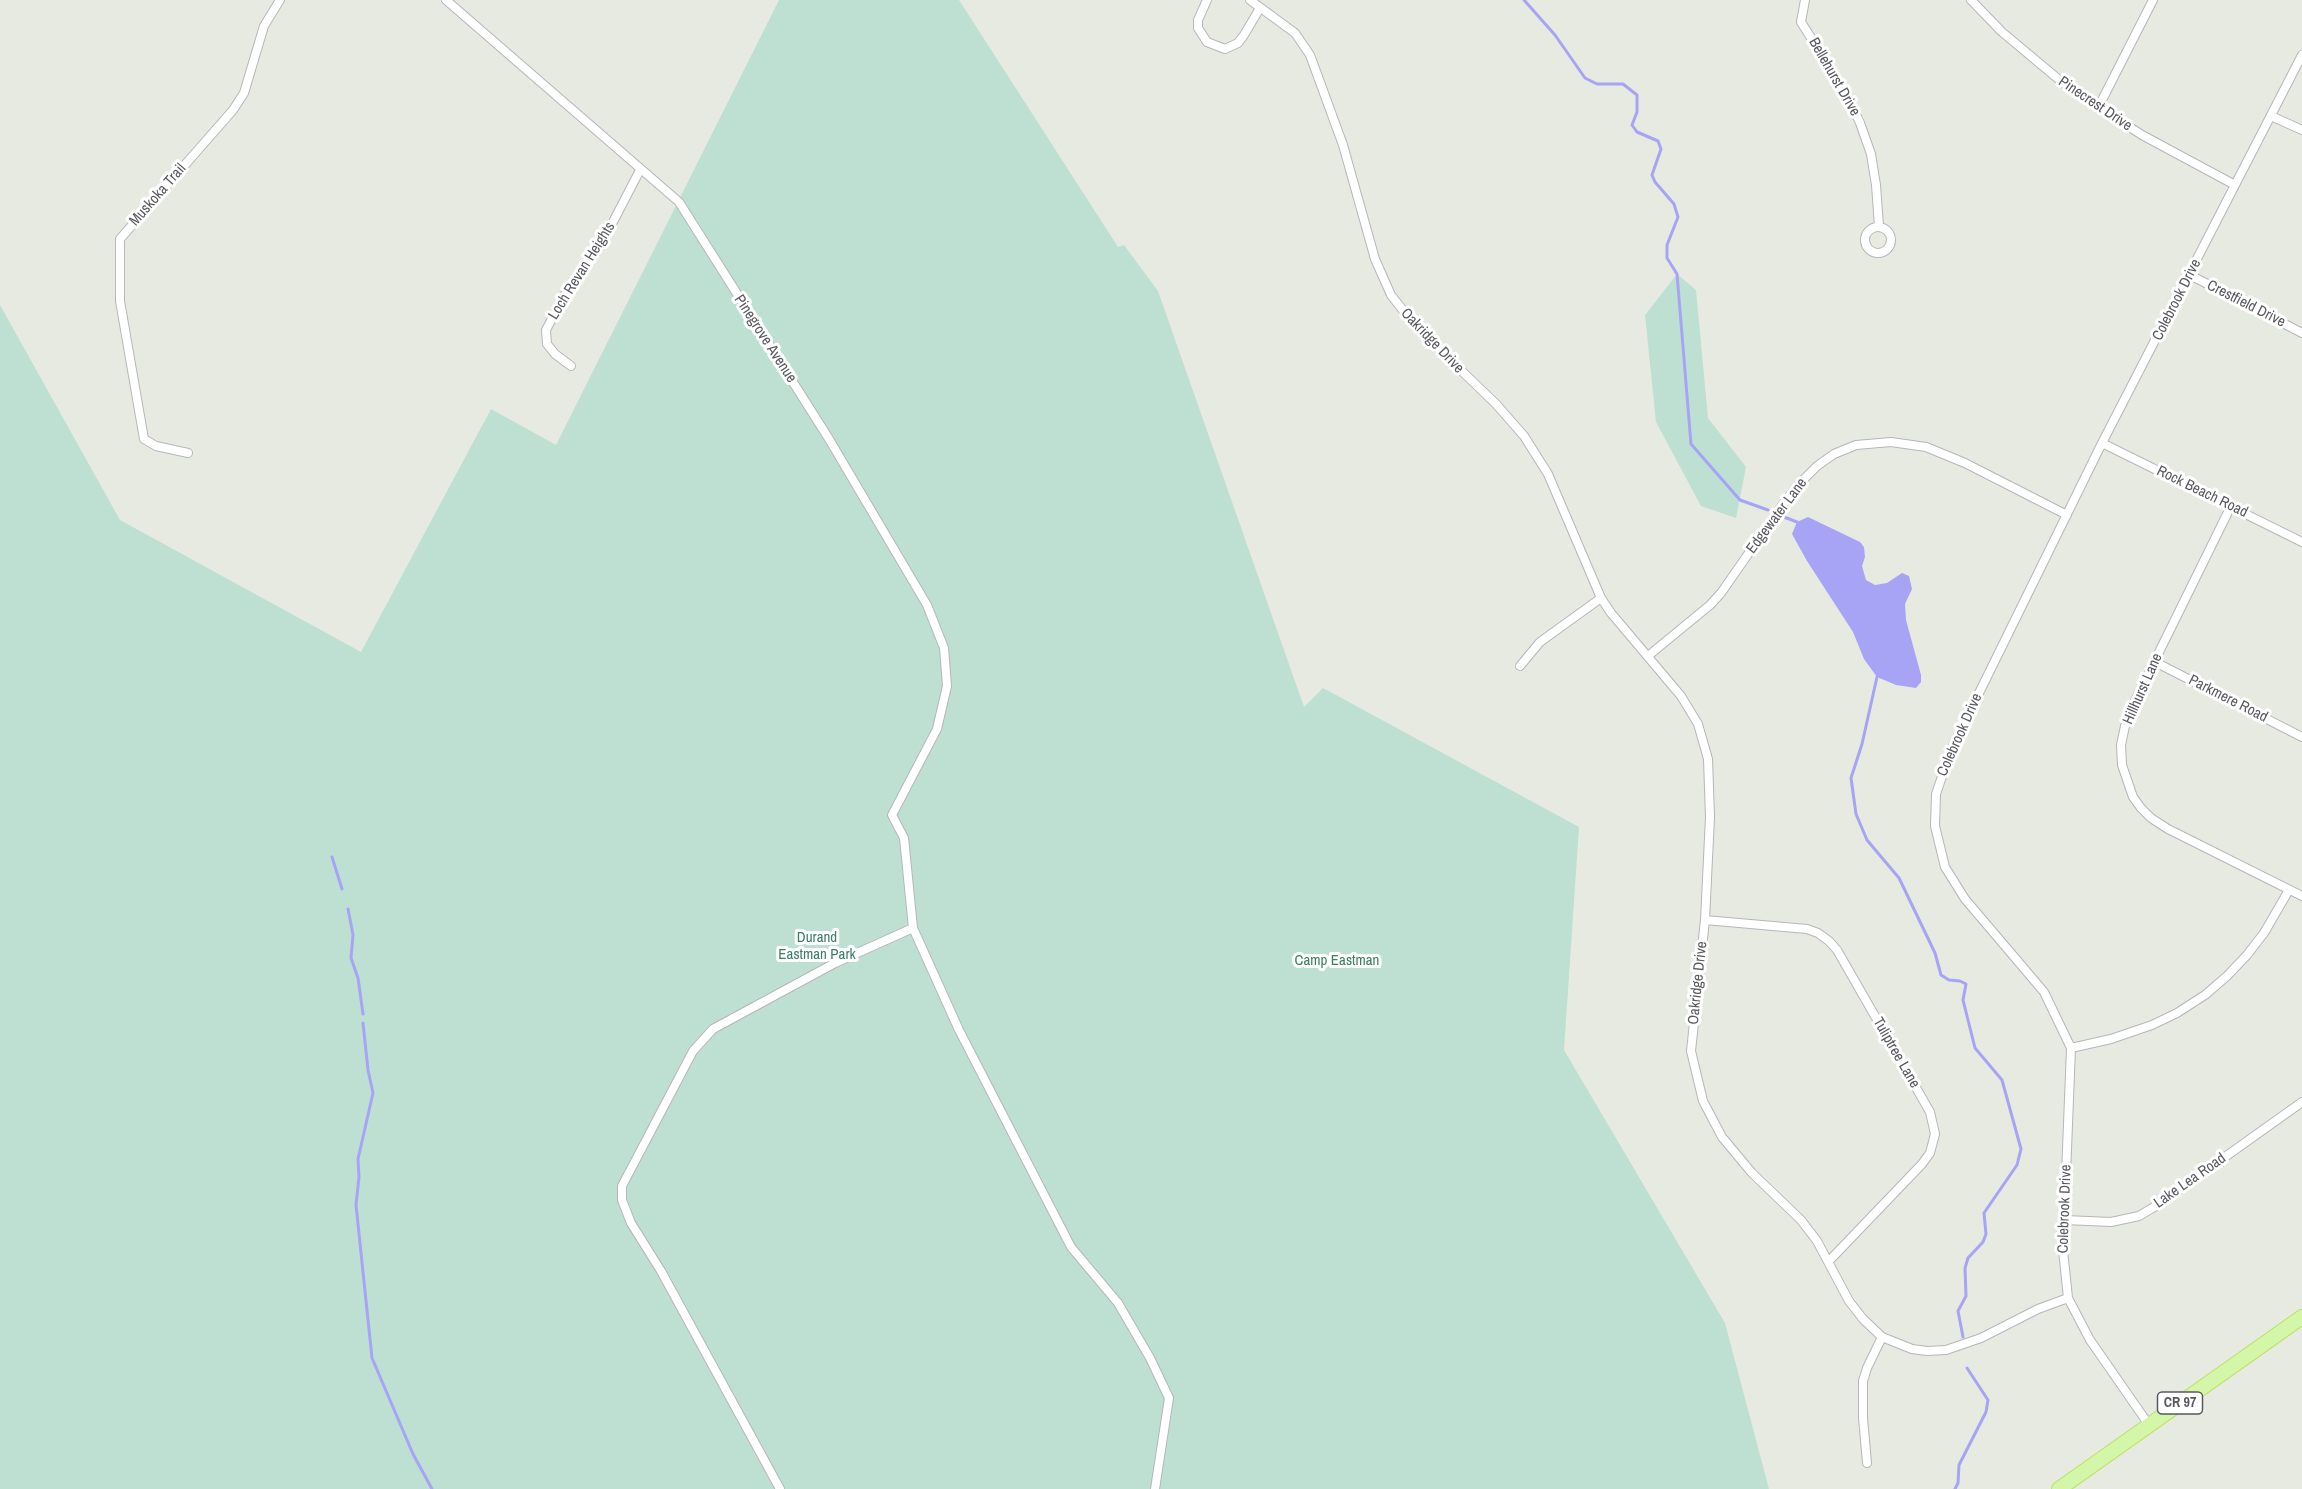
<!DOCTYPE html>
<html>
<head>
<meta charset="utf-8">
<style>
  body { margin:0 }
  canvas { display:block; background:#e6eae0 }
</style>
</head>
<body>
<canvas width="2302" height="1489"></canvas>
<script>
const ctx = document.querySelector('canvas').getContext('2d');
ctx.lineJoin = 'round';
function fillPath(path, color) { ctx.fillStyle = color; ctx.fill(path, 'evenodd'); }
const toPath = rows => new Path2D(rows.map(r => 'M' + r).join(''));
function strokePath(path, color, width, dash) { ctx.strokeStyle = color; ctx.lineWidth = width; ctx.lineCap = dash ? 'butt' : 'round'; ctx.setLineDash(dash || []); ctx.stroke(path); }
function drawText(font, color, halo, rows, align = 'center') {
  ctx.font = font + ' "Archivo Narrow",sans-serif'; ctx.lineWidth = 6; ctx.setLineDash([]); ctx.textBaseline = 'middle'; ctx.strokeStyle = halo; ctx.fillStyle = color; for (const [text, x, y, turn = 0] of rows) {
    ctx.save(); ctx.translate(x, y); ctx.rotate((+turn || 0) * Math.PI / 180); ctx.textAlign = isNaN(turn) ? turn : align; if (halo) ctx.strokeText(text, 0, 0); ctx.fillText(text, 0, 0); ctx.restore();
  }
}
fillPath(toPath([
  [779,0,959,0,1118,247,1124,245,1158,291,1304,707,1323,688,1579,827,1564,1050,1725,1323,1769,1489,0,1489,0,305,120,520,361,652,491,409,556,445],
  [1677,274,1696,290,1708,418,1746,467,1736,518,1701,506,1656,422,1645,315]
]), '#bee0d2');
fillPath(toPath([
  [1808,517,1860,542,1864,547,1865,557,1862,566,1866,580,1875,585,1887,583,1902,573,1909,576,1912,589,1905,604,1906,620,1921,675,1921,682,1916,688,1896,685,1877,677,1864,659,1853,632,1807,561,1792,534,1797,522]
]), '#a7a4f6');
strokePath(toPath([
  [1524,0,1555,35,1585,78,1597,84,1623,84,1637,95,1637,112,1632,125,1637,132,1658,141,1661,149,1652,175,1655,182,1674,204,1678,217,1667,245,1667,258,1677,274,1691,444,1740,500,1768,510],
  [1784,517,1797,522],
  [1877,677,1862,744,1851,778,1856,814,1867,840,1899,878,1935,953,1941,975,1949,980,1960,981,1966,984,1963,1000,1975,1048,2002,1080,2021,1149,2017,1165,1984,1213,1986,1234,1983,1242,1968,1258,1965,1268,1966,1296,1958,1311,1963,1337],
  [332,857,342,889],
  [348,909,353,935,351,958,358,978,363,1014],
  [363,1023,368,1070,373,1093,358,1159,359,1177,356,1205,372,1358,413,1454,432,1489],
  [1955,1489,1958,1483,1959,1465,1986,1412,1988,1400,1967,1368]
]), '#a7a4f6', 3);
const street = toPath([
  [446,0,679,202,829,439,927,605,944,648,947,686,937,729,892,815,904,838,913,928,959,1030,1071,1247,1118,1303,1150,1358,1169,1398,1155,1489],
  [1207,0,1198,20,1198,28,1207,42,1225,49,1238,43,1244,35,1260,8],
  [1250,0,1295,33,1310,55,1343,145,1375,259,1391,295,1416,327,1496,404,1524,436,1548,474,1601,598,1611,613,1681,696,1698,724,1708,759,1710,817,1705,920,1691,1051,1703,1101,1722,1137,1752,1173,1801,1220,1817,1241,1849,1301,1863,1319,1882,1337,1912,1349,1927,1351,1946,1350,1981,1338,2038,1309,2068,1298],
  [1805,0,1801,22,1847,95,1860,123,1871,154,1876,185,1879,226],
  [1971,0,2002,32,2069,88,2142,135,2235,185],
  [2098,108,2153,0],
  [2271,116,2302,130],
  '1865 240a13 13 0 1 1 26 0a13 13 0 1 1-26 0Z',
  [2190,275,2302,333],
  [571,366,555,354,547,344,546,330,565,294,601,245,640,170],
  [2102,443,2302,542],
  [188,453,156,446,144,439,120,301,120,239,233,110,244,93,264,26,280,0],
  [2231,506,2132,707,2125,726,2121,745,2122,765,2133,797,2141,808,2151,818,2168,829,2302,896],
  [1648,656,1710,605,1721,593,1783,504,1799,484,1817,466,1834,454,1856,445,1891,442,1926,447,1965,463,2067,515],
  [2155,662,2302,737],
  [1520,666,1540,642,1601,598],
  [1705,920,1807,929,1818,933,1829,941,1837,950,1930,1112,1935,1134,1930,1153,1922,1164,1829,1261],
  [2071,1048,2111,1039,2152,1025,2177,1013,2205,995,2227,976,2247,955,2264,933,2289,890],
  [2065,1220,2111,1222,2139,1216,2159,1204,2302,1102],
  [2149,1425,2090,1340,2068,1298,2063,1250,2071,1048,2044,992,1965,899,1945,867,1935,826,1936,794,1951,750,2102,443,2302,55],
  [1867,1463,1863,1418,1863,1381,1867,1368,1882,1337],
  [780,1489,661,1271,631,1223,622,1200,622,1186,693,1051,713,1029,835,963,913,928]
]);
const primary = toPath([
  [2059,1489,2302,1317]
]);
strokePath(street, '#b7b5bb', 10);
strokePath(primary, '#b8e260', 16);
strokePath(street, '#fff', 8);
strokePath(primary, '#d4f6a8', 14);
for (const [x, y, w] of [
  [2180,1403,45]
]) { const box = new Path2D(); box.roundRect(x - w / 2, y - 11, w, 22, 4.5); ctx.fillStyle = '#fff'; ctx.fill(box); strokePath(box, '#5a585f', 1.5); }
drawText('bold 14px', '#5a585f', null, [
  ["CR 97",2180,1403]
]);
drawText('15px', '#5a585f', '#fff', [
  ["Bellehurst Drive",1834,77,60],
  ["Pinecrest Drive",2095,104,34],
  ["Muskoka Trail",158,195,-49],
  ["Loch Revan Heights",582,271,-58],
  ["Colebrook Drive",2177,300,-63],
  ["Crestfield Drive",2246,304,27],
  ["Pinegrove Avenue",765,339,57],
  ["Oakridge Drive",1432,341,46],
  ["Rock Beach Road",2202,492,26],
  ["Edgewater Lane",1777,516,-53],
  ["Hillhurst Lane",2143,689,-66],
  ["Parkmere Road",2228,699,27],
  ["Colebrook Drive",1960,735,-66],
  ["Oakridge Drive",1698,983,-84],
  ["Tuliptree Lane",1896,1053,60],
  ["Lake Lea Road",2190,1181,-35],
  ["Colebrook Drive",2065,1209,-88]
]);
drawText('15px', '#3b7c65', '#fff', [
  ["Durand",817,938],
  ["Eastman Park",817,955],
  ["Camp Eastman",1337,961]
]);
</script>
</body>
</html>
